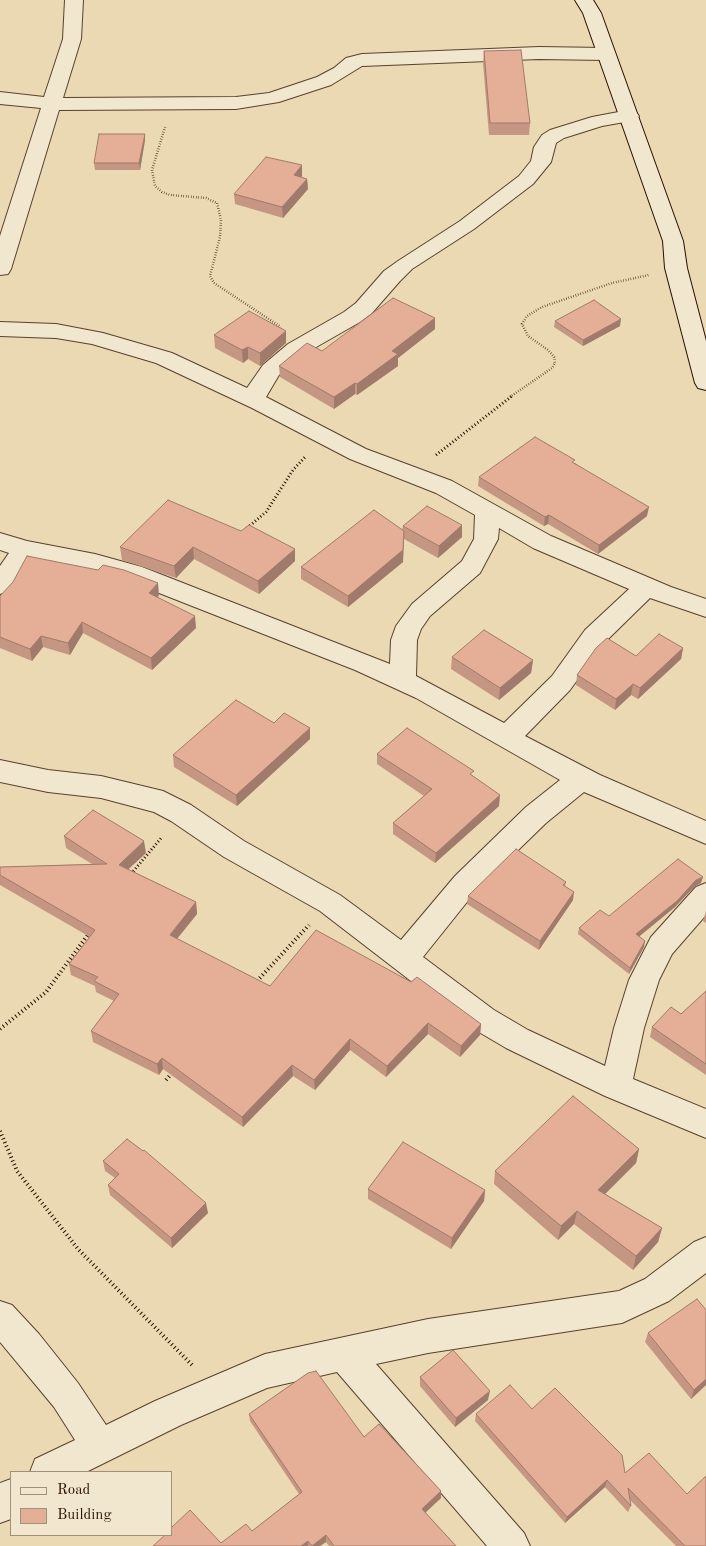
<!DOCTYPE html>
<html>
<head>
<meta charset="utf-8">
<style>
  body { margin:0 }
  #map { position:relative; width:706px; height:1546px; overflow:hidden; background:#ead9b3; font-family:"Old Standard TT",serif }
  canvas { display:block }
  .legend { position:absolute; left:10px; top:1471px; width:162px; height:65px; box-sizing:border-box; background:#f1e6ce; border:1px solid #a1907c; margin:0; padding:6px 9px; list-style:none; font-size:15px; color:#290e00 }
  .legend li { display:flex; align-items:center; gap:10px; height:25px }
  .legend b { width:25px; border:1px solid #a1907c }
</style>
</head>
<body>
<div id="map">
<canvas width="706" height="1546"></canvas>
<ul class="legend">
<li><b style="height:6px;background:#f1e6ce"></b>Road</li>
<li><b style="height:14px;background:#e5af97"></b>Building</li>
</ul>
</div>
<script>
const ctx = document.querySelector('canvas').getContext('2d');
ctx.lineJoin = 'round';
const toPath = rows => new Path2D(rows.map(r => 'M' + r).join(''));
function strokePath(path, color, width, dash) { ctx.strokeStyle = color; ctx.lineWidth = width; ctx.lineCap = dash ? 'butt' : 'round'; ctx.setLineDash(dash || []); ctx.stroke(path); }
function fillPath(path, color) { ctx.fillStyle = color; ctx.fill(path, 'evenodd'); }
const street = toPath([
  [65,0,83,0,81,39,63,98,236,97,269,93,317,77,334,68,346,58,362,54,539,47,605,48,612,50,614,54,612,58,605,60,539,59,362,66,331,85,279,102,236,109,59,110,11,269,8,274,0,275,0,236,41,108,0,104,0,92,44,97,63,39,65,0],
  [629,110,636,112,639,116,636,120,602,126,564,138,556,143,551,162,533,184,474,229,412,269,400,281,372,313,360,322,304,354,279,375,266,397,366,449,452,481,551,536,671,587,706,599,706,617,650,598,603,644,570,690,525,736,600,775,706,821,706,844,584,792,546,823,475,892,423,957,494,1010,528,1030,605,1066,614,1028,629,980,651,937,696,887,706,883,706,915,672,954,659,980,644,1028,633,1079,706,1109,706,1138,605,1096,506,1048,472,1028,320,911,224,857,171,821,154,812,101,798,48,792,0,782,0,760,48,770,101,776,163,791,191,805,244,841,340,895,401,940,455,876,526,807,560,780,416,698,355,670,126,580,30,559,9,591,0,594,0,566,9,553,0,550,0,533,27,541,95,554,142,567,390,664,391,640,396,626,412,604,462,561,474,539,475,515,436,493,350,459,252,408,156,363,92,344,56,338,0,336,0,322,56,324,103,333,172,353,247,388,263,365,288,344,344,312,356,303,384,271,398,261,460,221,519,176,531,161,534,147,542,135,550,130,592,117,629,110],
  [499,528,533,548,629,589,585,630,552,676,504,723,416,676,417,640,421,629,430,616,480,573,498,539,499,528],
  [706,1237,706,1273,669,1301,622,1323,428,1353,376,1364,524,1533,530,1546,487,1546,337,1372,267,1388,181,1425,86,1472,30,1472,35,1459,75,1440,54,1407,0,1342,0,1301,12,1305,39,1334,78,1383,106,1425,155,1401,265,1354,428,1319,619,1291,645,1279,694,1242,706,1237],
  [11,1479,11,1519,0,1523,0,1483,11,1479]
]);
const secondary = toPath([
  [575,0,593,0,601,13,683,241,687,268,706,341,706,390,698,388,695,383,665,268,663,241,583,13,575,0]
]);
strokePath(street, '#59412d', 2);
strokePath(secondary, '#290e00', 2);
strokePath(toPath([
  [165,127,152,170,155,186,162,192,170,195,206,198,217,203,221,220,220,237,210,276,214,283,281,327],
  [510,397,552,368,555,363,554,357,548,350,528,336,522,324,527,316,542,307,612,283,649,275]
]), '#290e00', 2.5, [0.5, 2]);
strokePath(toPath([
  [436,455,512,396],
  [247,528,266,512,293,470,306,456],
  [131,874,162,837]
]), '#290e00', 3, [1, 2.5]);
strokePath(toPath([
  [257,981,309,925],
  [0,1029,46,992,90,932],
  [166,1080,173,1072],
  [0,1131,17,1171,78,1249,193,1366]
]), '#290e00', 4, [1, 3]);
fillPath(street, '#f1e6ce');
fillPath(secondary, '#f1e6ce');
fillPath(toPath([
  [484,51,530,123,529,135,489,135,483,63],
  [145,134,145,140,140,170,95,170,94,163],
  [302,176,301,177,307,179,308,189,283,218,235,204,234,194],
  [435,318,435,329,398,358,398,366,357,395,355,394,334,409,280,377,279,366,322,351],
  [555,321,620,326,583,346,554,327],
  [286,331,286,343,260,366,248,359,243,363,215,348,214,335],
  [575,463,647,516,598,554,548,524,544,526,478,486,479,477],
  [168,500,295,561,259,594,194,559,176,578,122,560,120,547],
  [403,526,462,537,438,558,404,539,403,562,348,607,301,579,301,567,402,530],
  [159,595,158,597,196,628,152,670,83,633,70,655,43,647,32,661,0,648,0,596],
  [683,648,681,659,638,699,631,695,615,710,576,685,577,675,636,656],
  [452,657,533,660,531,673,499,700,451,669],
  [274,723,310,739,237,806,174,767,173,755],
  [377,754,473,776,499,806,435,863,393,834,393,823,424,796,377,764],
  [64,836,146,853,128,869,196,902,197,914,177,939,270,986,481,1024,480,1035,460,1057,428,1034,386,1077,350,1050,315,1090,293,1076,243,1127,163,1069,159,1075,93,1042,91,1031,114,1001,96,992,95,986,71,975,69,964,90,937,0,885,0,867,92,864,66,848],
  [566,882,565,887,573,900,539,950,467,904,468,896],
  [701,883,695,886,675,907,639,936,644,947,629,974,578,934,579,928,609,916],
  [706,911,706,923,703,921],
  [706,991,706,1075,650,1037,652,1027,681,1014],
  [639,1149,636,1163,605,1194,662,1228,658,1242,633,1270,574,1224,558,1240,494,1184,495,1171],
  [103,1161,208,1213,172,1248,110,1195,108,1185,115,1178,105,1171],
  [368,1189,485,1190,484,1201,451,1249,368,1199],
  [648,1333,706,1385,691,1399,645,1342],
  [420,1377,488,1400,455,1427,420,1386],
  [532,1409,625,1473,706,1546,676,1546,629,1499,631,1506,628,1512,605,1487,565,1523,475,1421,476,1414],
  [249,1414,364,1437,441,1491,441,1498,425,1512,456,1546,329,1546,326,1542,320,1546,153,1546,221,1543,252,1531,299,1494,250,1421]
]), '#c59682');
fillPath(toPath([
  [145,134,145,140,140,170,139,163],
  [302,165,302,176,294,185,294,175],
  [307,179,308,189,283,218,282,207],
  [435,318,435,329,398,358,398,366,357,395,357,384,392,351],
  [621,319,620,326,583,346,583,340],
  [286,331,286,343,260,366,260,353],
  [248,347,248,359,243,363,242,350],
  [355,383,355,394,334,409,334,397],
  [649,507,647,516,598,554,599,545],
  [549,515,548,524,544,526,545,517],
  [462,525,462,537,438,558,439,546],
  [404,531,403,562,348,607,348,596],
  [193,547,194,559,176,578,174,566],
  [295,549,295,561,259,594,258,581],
  [158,583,159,595,150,605,149,593],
  [195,616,196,628,152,670,151,658],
  [82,622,83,633,70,655,68,643],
  [41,636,43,647,32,661,30,649],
  [683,648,681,659,638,699,640,688],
  [533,660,531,673,499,700,500,688],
  [633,684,631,695,615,710,616,699],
  [310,728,310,739,237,806,236,795],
  [500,795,499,806,435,863,436,853],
  [144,841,146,853,121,876,119,865],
  [703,877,701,883,695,886,675,907,635,940,636,934,696,880],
  [574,892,573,900,539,950,540,941],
  [196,902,197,914,171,946,170,935],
  [645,941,644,947,629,974,630,968],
  [428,1023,428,1034,386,1077,387,1066],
  [481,1024,480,1035,460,1057,461,1046],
  [350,1039,350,1050,315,1090,314,1080],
  [162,1058,163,1069,159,1075,157,1064],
  [292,1065,293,1076,243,1127,242,1117],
  [639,1149,636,1163,595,1204,598,1190],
  [485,1190,484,1201,451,1249,452,1238],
  [206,1203,208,1213,172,1248,171,1238],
  [577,1211,574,1224,558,1240,561,1226],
  [662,1228,658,1242,633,1270,636,1256],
  [706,1379,706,1385,691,1399,694,1390],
  [490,1391,488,1400,455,1427,456,1418],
  [607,1480,605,1487,565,1523,567,1517],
  [441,1491,441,1498,422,1516,422,1509],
  [326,1535,326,1542,320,1546,312,1546],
  [308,1541,308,1546,301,1546]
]), '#a07a6a');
const building = toPath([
  [521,50,530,123,490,123,484,51,521,50],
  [99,134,145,134,139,163,94,163,99,134],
  [266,157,302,165,294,175,307,179,282,207,234,194,266,157],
  [393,298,435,318,392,351,398,354,357,384,355,383,334,397,279,366,307,343,322,351,393,298],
  [594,300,621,319,583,340,555,321,594,300],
  [249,311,286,331,260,353,248,347,242,350,214,335,249,311],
  [535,437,575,460,572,462,649,507,599,545,549,515,545,517,479,477,535,437],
  [168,500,241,531,249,525,295,549,258,581,193,547,174,566,120,547,168,500],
  [427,506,462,525,439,546,403,526,427,506],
  [374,510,404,531,403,550,348,596,301,567,374,510],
  [27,556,98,570,103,565,124,570,158,583,149,593,195,616,151,658,82,622,68,643,41,636,30,649,0,637,0,596,13,582,27,556],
  [484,630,533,660,500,688,452,657,484,630],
  [659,634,683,648,640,688,633,684,616,699,577,675,596,648,607,638,636,656,659,634],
  [236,700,274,723,284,713,310,728,236,795,173,755,236,700],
  [407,728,474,771,470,774,500,795,436,853,393,823,432,789,377,754,407,728],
  [93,810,144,841,119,865,196,902,170,935,270,986,316,930,411,982,417,977,481,1024,461,1046,428,1023,387,1066,350,1039,314,1080,292,1065,242,1117,162,1058,157,1064,91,1031,119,994,94,981,98,977,69,964,95,930,0,875,0,867,107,864,64,836,93,810],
  [516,849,566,882,563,885,574,892,540,941,468,896,516,849],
  [678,859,703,877,696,880,677,901,636,934,645,941,630,968,579,928,600,910,609,916,678,859],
  [706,991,706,1064,652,1027,671,1007,681,1014,706,991],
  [573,1096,639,1149,598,1190,662,1228,636,1256,577,1211,561,1226,495,1171,573,1096],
  [127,1139,143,1151,144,1150,206,1203,171,1238,108,1185,119,1174,103,1161,127,1139],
  [403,1142,485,1190,452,1238,368,1189,403,1142],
  [697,1299,706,1310,706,1379,694,1390,648,1333,697,1299],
  [453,1350,490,1391,456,1418,420,1377,453,1350],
  [316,1371,364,1437,379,1424,441,1491,422,1509,456,1546,334,1546,326,1535,312,1546,308,1541,301,1546,153,1546,165,1535,171,1535,171,1528,190,1510,221,1543,246,1524,252,1531,302,1492,249,1414,308,1373,316,1371],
  [510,1385,532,1409,555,1388,622,1455,625,1473,649,1453,687,1494,706,1476,706,1546,685,1546,628,1488,631,1506,607,1480,567,1517,476,1414,510,1385]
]);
fillPath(building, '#e5af97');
strokePath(building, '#a07a6a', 1);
</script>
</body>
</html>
